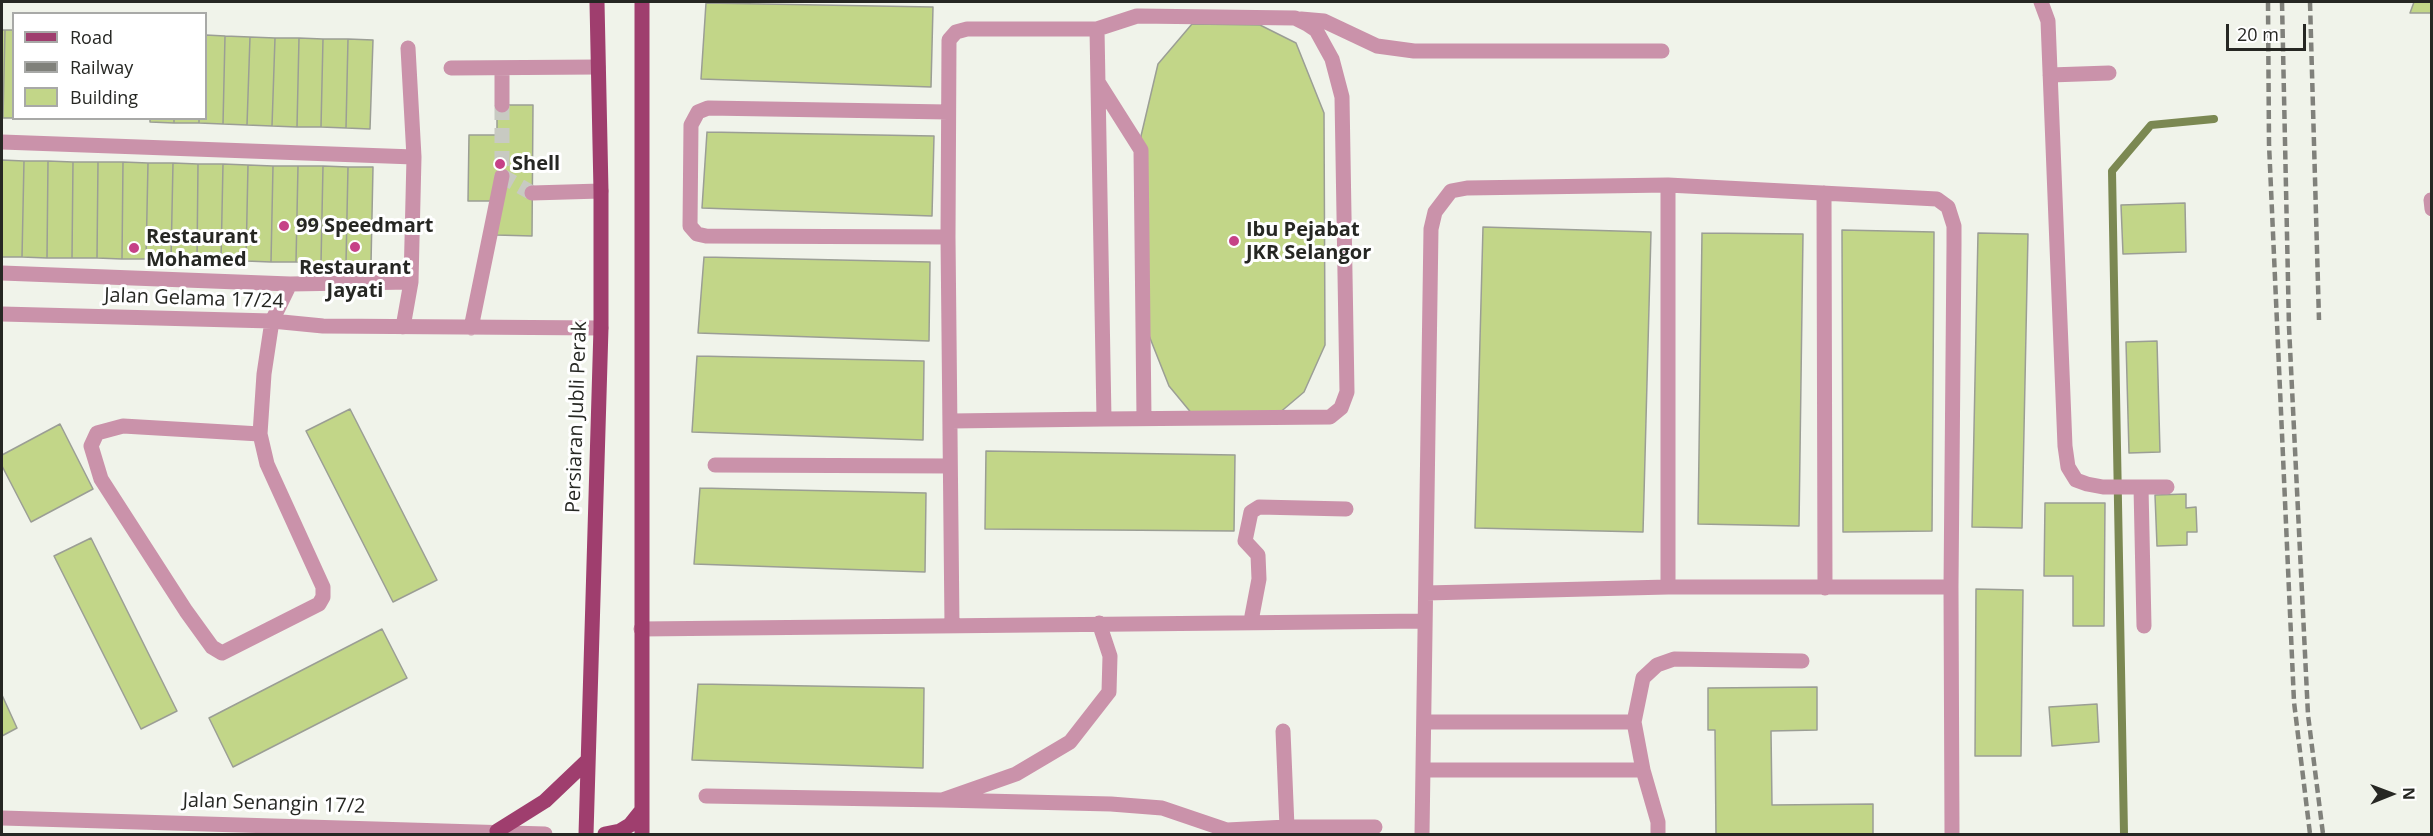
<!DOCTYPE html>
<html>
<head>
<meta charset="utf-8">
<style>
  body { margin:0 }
  #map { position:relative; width:2433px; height:836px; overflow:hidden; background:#f0f3ea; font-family:"Open Sans",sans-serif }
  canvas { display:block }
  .frame { position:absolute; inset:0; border:3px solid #262723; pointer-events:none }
  .legend { position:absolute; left:12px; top:12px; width:195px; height:108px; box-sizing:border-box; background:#fff; border:2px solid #a8a9a7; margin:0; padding:8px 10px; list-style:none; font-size:18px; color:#262723 }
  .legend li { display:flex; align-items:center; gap:12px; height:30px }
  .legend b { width:30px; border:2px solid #a8a9a7 }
  .north { position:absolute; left:2361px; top:764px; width:60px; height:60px; -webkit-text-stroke:4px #fff; paint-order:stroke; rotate:89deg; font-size:16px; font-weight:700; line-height:24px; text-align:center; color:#262723 }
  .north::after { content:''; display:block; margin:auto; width:21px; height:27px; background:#262723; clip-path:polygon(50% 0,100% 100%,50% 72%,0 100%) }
  .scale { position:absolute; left:2226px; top:24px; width:80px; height:27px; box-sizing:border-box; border:3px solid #262723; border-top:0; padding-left:8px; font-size:18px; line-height:21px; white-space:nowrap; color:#262723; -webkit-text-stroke:4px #fff; paint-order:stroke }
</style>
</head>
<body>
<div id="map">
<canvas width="2433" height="836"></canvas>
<div class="frame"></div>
<ul class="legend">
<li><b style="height:8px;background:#9f3e6e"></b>Road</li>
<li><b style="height:8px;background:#80817b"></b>Railway</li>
<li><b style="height:16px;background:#c2d688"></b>Building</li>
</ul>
<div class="north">N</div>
<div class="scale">20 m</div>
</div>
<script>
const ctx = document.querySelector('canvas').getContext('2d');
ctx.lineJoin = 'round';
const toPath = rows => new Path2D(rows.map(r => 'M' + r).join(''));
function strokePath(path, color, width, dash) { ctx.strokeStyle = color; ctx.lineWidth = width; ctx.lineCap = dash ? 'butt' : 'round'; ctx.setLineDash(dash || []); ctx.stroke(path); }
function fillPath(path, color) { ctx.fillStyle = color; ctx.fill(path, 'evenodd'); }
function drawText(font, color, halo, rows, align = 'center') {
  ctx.font = font + ' "Open Sans",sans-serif'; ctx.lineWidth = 6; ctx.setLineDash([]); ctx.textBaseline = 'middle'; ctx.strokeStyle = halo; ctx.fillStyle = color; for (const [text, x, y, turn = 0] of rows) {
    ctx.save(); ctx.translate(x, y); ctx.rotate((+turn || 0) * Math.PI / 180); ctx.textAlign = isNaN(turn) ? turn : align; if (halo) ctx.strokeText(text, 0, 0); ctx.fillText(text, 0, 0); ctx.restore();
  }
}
strokePath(toPath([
  [2124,834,2112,171,2151,125,2214,119]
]), '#7b8852', 8);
const building = toPath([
  [2414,2,2432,2,2432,13,2410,13,2414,2],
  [706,3,933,7,931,87,701,79,706,3],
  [1192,24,1260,25,1296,43,1324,113,1325,345,1304,392,1271,420,1193,415,1169,386,1148,333,1141,136,1158,64,1192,24],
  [2,30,5,30,3,118,2,118,2,30],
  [5,30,14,30,14,118,3,118,5,30],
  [206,35,225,36,223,124,199,123,199,118,206,118,206,35],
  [225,36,250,37,247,125,223,124,225,36],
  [250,37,275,38,272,126,247,125,250,37],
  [275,38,299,38,297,127,272,126,275,38],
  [299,38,323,39,321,127,297,127,299,38],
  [323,39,348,39,346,128,321,127,323,39],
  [348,39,373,40,370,129,346,128,348,39],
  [497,105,533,105,532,236,496,235,496,201,468,201,469,135,497,135,497,105],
  [150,118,174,118,174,123,150,122,150,118],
  [174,118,199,118,199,123,174,123,174,118],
  [707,132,934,136,932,216,702,208,707,132],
  [2,160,24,161,22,257,2,257,2,160],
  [24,161,48,161,47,258,22,257,24,161],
  [48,161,73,162,72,258,47,258,48,161],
  [73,162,98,162,97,258,72,258,73,162],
  [98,162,123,162,122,259,97,258,98,162],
  [123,162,148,163,146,259,122,259,123,162],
  [148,163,173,163,171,260,146,259,148,163],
  [173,163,198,164,197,260,171,260,173,163],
  [198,164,223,164,221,261,197,260,198,164],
  [223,164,248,165,246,261,221,261,223,164],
  [248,165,273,166,271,262,246,261,248,165],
  [273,166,298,166,296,262,271,262,273,166],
  [298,166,323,166,321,263,296,262,298,166],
  [323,166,348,167,346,263,321,263,323,166],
  [348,167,373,167,371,264,346,263,348,167],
  [2185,203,2186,252,2123,254,2121,205,2185,203],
  [1483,227,1651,232,1643,532,1475,528,1483,227],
  [1842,230,1934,232,1932,531,1843,532,1842,230],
  [1702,233,1803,234,1799,526,1698,524,1702,233],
  [1978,233,2028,234,2022,528,1972,527,1978,233],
  [704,257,930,262,929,341,698,333,704,257],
  [2157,341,2160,452,2129,453,2126,342,2157,341],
  [697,356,924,361,923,440,692,432,697,356],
  [350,409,437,580,393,602,306,431,350,409],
  [60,424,93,489,31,522,2,466,2,455,60,424],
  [986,451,1235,455,1234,531,985,529,986,451],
  [700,488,926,493,925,572,694,564,700,488],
  [2186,494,2186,508,2196,507,2197,532,2187,532,2187,545,2157,546,2155,495,2186,494],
  [2045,503,2105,503,2104,626,2073,626,2073,576,2044,576,2045,503],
  [91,538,177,711,141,729,54,556,91,538],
  [1976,589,2023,590,2021,756,1975,756,1976,589],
  [382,629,407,678,233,767,209,718,382,629],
  [698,684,924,688,923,768,692,760,698,684],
  [1817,687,1817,730,1771,731,1772,805,1873,804,1873,834,1716,834,1715,730,1708,730,1708,688,1817,687],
  [2,695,17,728,2,736,2,695],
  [2097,704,2099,742,2052,746,2049,707,2097,704]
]);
fillPath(building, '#c2d688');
strokePath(building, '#9b9e95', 1.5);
strokePath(toPath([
  [502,105,502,176,532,193]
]), '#c8cac2', 15, [15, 8]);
strokePath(toPath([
  [2041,2,2048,21,2065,446,2068,467,2076,480,2087,484,2103,487,2167,487],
  [1301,19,1324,21,1377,46,1414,51,1662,51],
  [451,68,598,67],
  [502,68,502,105],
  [2050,75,2109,73],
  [1098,82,1141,150,1144,418],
  [948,112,708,108,698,112,691,125,690,226,697,234,706,236,948,237],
  [2,142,414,157],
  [532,193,601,191],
  [1824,193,1825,588],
  [2431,200,2432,209],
  [2,273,290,284,411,282],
  [2,314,272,321,323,326,601,328],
  [403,327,411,282,414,157,408,48],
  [471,328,502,176],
  [951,421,1104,419,1097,29],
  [260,434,123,426,97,433,91,446,101,479,186,611,212,647,222,653,319,604,323,597,323,587,267,464,260,434,264,374,272,321,290,284],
  [715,465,950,466],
  [2141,487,2144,626],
  [1668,587,1668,185],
  [1426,593,1668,587,1951,587],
  [1251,621,1259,579,1258,555,1245,541,1251,512,1259,507,1346,509],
  [1099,623,1110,656,1109,692,1070,742,1016,774,942,800,1111,804,1162,808,1227,830,1287,827,1375,827],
  [952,625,948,237,949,40,956,32,967,29,1097,29,1137,16,1295,18,1307,24,1316,30,1332,59,1342,97,1347,392,1341,408,1330,417,1104,419],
  [641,629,1425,621],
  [1424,722,1634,722],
  [1283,731,1287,827],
  [1423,770,1643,770,1634,722,1643,678,1657,665,1674,659,1802,661],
  [1643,770,1658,822,1658,834],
  [706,796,942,800],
  [2,818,545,834],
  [1422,834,1431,229,1435,212,1451,191,1467,188,1668,185,1937,199,1948,207,1954,226,1954,245,1951,587,1952,834]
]), '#ca92aa', 15);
strokePath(toPath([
  [642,2,642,834],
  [497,831,545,801,587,761],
  [586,834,601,328,601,191,597,2],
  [605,834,620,831,630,825,642,810]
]), '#9f3e6e', 15);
strokePath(toPath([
  [2268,2,2269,144,2294,702,2310,834],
  [2282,2,2289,327,2308,715,2323,834],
  [2310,2,2319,320]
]), '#80817b', 4.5, [9, 4.5]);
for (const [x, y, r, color] of [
  [500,164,6,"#c64287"],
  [284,226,6,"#c64287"],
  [1234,241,6,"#c64287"],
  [355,247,6,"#c64287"],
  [134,248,6,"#c64287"]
]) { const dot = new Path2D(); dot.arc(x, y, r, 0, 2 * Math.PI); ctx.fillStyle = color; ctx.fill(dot); strokePath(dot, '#fff', 2); }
drawText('bold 20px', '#262723', '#fff', [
  ["Shell",512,164],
  ["99 Speedmart",296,226],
  ["Ibu Pejabat",1246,230],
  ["JKR Selangor",1246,253],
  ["Restaurant",146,237],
  ["Mohamed",146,260],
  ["Restaurant",355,268,"center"],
  ["Jayati",355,291,"center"]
], 'left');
drawText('20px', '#262723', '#fff', [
  ["Jalan Gelama 17/24",194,299,2],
  ["Persiaran Jubli Perak",577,417,-88],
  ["Jalan Senangin 17/2",274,804,2]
]);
</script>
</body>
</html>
